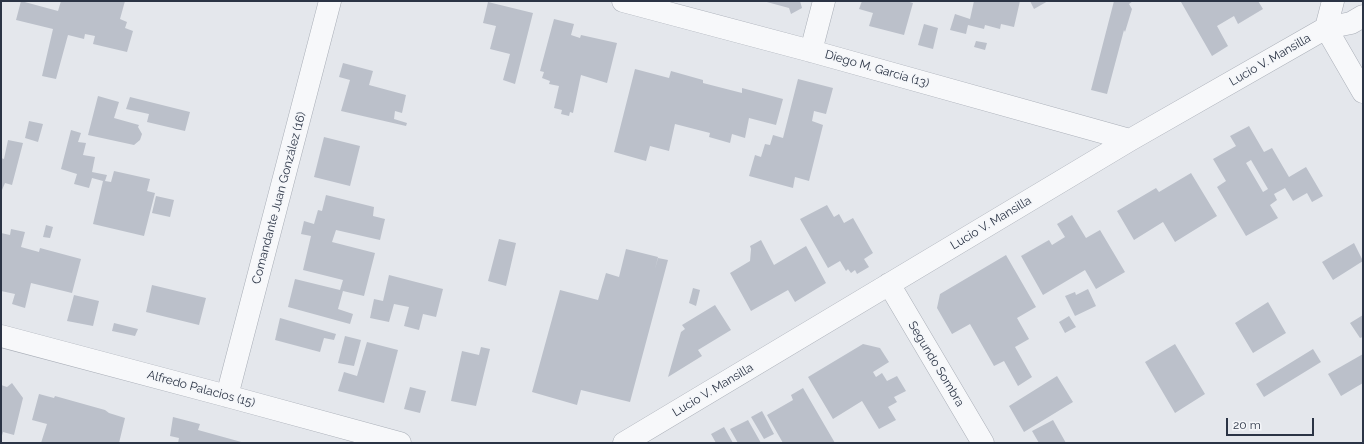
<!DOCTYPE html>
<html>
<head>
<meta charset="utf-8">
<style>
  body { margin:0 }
  #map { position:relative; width:1364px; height:444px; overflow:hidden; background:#e4e7ec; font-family:Raleway,sans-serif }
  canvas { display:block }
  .frame { position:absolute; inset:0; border:2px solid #2b3445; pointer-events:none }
  .scale { position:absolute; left:1226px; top:418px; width:88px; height:18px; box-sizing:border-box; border:2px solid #2b3445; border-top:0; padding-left:5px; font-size:12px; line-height:14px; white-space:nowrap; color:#2b3445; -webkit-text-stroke:3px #f4f6f9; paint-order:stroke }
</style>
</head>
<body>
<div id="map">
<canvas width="1364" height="444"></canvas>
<div class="frame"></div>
<div class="scale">20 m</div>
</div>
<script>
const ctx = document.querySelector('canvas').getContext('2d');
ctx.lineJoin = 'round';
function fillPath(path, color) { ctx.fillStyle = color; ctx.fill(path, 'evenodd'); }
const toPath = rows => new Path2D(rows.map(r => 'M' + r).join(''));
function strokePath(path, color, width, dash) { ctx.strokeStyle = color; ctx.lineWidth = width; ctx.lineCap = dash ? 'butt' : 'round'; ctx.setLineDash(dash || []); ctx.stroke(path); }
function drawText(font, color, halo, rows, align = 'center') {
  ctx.font = font + ' Raleway,sans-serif'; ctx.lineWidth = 3; ctx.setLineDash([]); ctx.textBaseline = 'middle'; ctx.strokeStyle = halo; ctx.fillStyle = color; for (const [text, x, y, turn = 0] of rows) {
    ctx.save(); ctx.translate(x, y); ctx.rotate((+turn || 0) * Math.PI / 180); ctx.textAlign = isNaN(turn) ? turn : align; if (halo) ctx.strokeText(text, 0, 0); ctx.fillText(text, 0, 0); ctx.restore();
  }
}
fillPath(toPath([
  [21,1,58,11,61,1,125,1,120,19,127,22,125,28,133,31,127,52,93,44,95,36,85,34,84,39,68,35,56,79,42,76,53,29,16,20],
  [763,1,800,1,802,8,791,14,789,8],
  [862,1,906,1,913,3,904,35,869,26,873,13,859,9],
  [974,1,1020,1,1014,27,1001,24,1000,29,985,25,984,29,968,25,966,34,950,30,955,14,970,19],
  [1030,1,1048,1,1034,9],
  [1114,1,1133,1,1129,4,1132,9,1125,32,1124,30,1107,94,1091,90],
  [1182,1,1258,1,1263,9,1238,24,1234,16,1217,26,1228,46,1212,56,1181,2],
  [488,2,533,13,515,84,503,80,510,54,490,49,496,26,483,23],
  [554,19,574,24,571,35,580,38,581,35,617,43,607,83,581,75,573,113,570,112,569,116,561,114,562,110,554,108,559,86,549,84,550,81,542,78,544,72,540,71],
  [924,24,938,28,933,49,918,45],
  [976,41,987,43,985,50,974,47],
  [343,63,373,71,369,85,406,95,402,113,395,111,394,119,407,123,406,126,341,111,350,80,339,77],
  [635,69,669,78,671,71,703,80,703,83,742,93,742,88,783,99,776,125,749,118,745,138,732,134,730,143,709,137,710,133,675,124,669,151,650,146,646,161,614,152],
  [798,79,833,88,826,114,814,111,812,121,823,125,809,181,795,177,793,188,749,176,755,155,761,157,765,144,770,145,773,135,783,138],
  [98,96,119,102,114,118,139,125,138,127,142,134,140,140,134,145,88,135],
  [130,97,190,112,185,131,147,122,149,114,126,109],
  [29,121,43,124,38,142,25,138],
  [1249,126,1264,152,1272,148,1289,177,1306,167,1323,196,1312,202,1307,193,1293,201,1285,188,1274,194,1277,200,1270,205,1278,218,1246,236,1217,187,1226,181,1213,159,1236,146,1230,136],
  [1251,160,1268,189,1263,192,1246,163],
  [71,130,81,133,78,142,86,143,83,155,95,157,92,172,107,175,105,181,111,182,114,171,150,179,147,191,155,193,144,236,93,224,103,181,92,178,89,188,74,184,77,174,61,169],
  [324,137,360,146,350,186,314,177],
  [8,140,23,143,12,185,5,183,2,190,1,190,1,158,4,159],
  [1191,173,1217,216,1175,242,1163,222,1134,240,1117,211,1156,188,1159,192],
  [326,195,374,207,373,216,385,219,380,240,336,230,332,242,375,253,364,296,343,291,338,309,353,314,350,324,288,307,295,279,340,290,343,280,303,270,311,236,301,234,304,221,314,224,318,210,322,211],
  [156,196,174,200,170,217,152,213],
  [827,205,834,217,839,214,844,223,853,218,873,253,864,259,869,267,857,274,855,270,851,273,848,269,846,271,840,261,828,268,800,219],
  [1072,215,1086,238,1100,230,1125,272,1096,289,1085,270,1043,295,1021,256,1049,240,1052,245,1065,237,1057,224],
  [46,225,53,227,50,238,43,237],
  [11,229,25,232,21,247,39,252,40,248,81,259,72,293,31,283,25,308,12,304,15,294,1,291,1,233,10,235],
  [499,239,516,243,506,286,488,281],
  [761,240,774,265,806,246,826,283,795,302,788,290,751,311,730,273,750,261,751,249,750,246],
  [1354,243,1363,261,1333,280,1322,262],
  [626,249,658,257,655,269,658,258,668,260,630,402,581,390,577,405,532,392,560,290,598,300,606,273,619,277],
  [1006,255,1036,307,1017,318,1029,339,1015,347,1032,377,1018,386,1004,361,994,366,970,324,952,334,937,308,940,294],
  [389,275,443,289,436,317,423,314,419,330,404,326,409,307,394,304,389,322,370,318,374,299,383,301],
  [152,285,206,298,199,325,146,312],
  [693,288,700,290,696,306,689,303],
  [1088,289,1096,306,1075,316,1065,296,1075,292,1076,295],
  [74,295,99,301,93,326,67,321],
  [1268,302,1286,333,1253,353,1235,323],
  [715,305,731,330,698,350,702,356,668,377,681,332,685,329,682,325],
  [1363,315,1363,337,1360,338,1350,323],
  [1069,316,1076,327,1065,333,1059,322],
  [280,318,336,334,334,340,324,338,320,352,275,340],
  [114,323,138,329,135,336,112,331],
  [345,336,361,340,354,366,338,363],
  [367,342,398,350,384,403,338,391,344,372,357,376],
  [863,344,880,348,889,362,873,372,876,377,882,373,887,381,897,376,906,391,894,397,897,402,888,407,896,420,879,429,862,401,833,419,808,377],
  [1175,344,1205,394,1175,413,1145,362],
  [481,347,490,349,476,406,451,401,462,351,479,355],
  [1313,349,1321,362,1264,397,1256,384],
  [1363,354,1363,383,1341,396,1328,374],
  [1057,376,1073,402,1024,432,1009,406],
  [12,383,23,398,22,402,14,435,3,432,1,439,1,385,7,387],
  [410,387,426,391,420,413,404,409],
  [803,388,835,443,783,443,767,415,793,400,791,395],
  [39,394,54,398,55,396,105,410,109,413,125,418,119,443,41,443,47,424,32,420],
  [762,411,774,434,764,439,751,417],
  [173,417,200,424,198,430,245,443,178,443,179,438,170,436],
  [748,420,761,443,738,443,730,429],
  [1053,420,1066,443,1039,443,1032,431],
  [724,427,733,443,716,443,711,434]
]), '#bbc0ca');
const street = toPath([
  [623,1,811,51,1130,140],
  [1333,1,1326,28,1363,92],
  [811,51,824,1],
  [889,284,983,443],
  [1,336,227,396,400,443],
  [227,396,330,1],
  [624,443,1130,140,1326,28,1351,23,1363,16]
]);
strokePath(street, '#a9aeb7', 23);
strokePath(street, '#f7f8fa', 22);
drawText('12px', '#2b3445', '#f4f6f9', [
  ["Lucio V. Mansilla",1270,60,-30],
  ["Diego M. García (13)",877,69,16],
  ["Comandante Juan González (16)",279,198,-75],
  ["Lucio V. Mansilla",991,223,-31],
  ["Segundo Sombra",936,364,59],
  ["Alfredo Palacios (15)",201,389,15],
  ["Lucio V. Mansilla",713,390,-31]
]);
</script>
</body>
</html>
